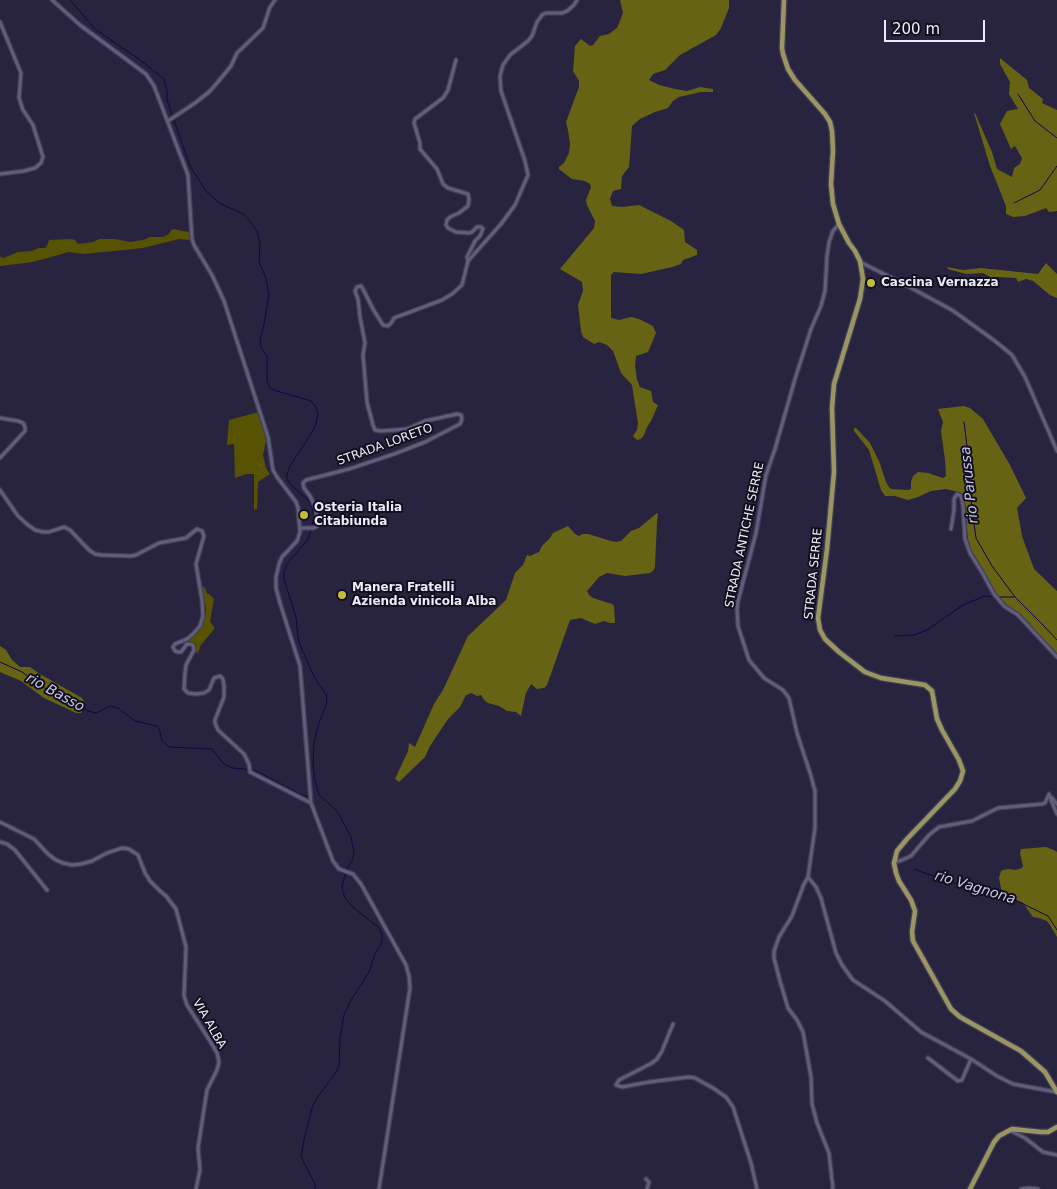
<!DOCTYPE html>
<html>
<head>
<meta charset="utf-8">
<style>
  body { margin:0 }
  #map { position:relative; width:1057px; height:1189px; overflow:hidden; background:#28243f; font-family:"DejaVu Sans",sans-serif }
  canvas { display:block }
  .scale { position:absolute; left:884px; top:20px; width:101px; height:22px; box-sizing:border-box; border:2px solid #ecebfd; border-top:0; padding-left:6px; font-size:15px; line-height:18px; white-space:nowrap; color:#ecebfd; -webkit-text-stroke:4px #11101c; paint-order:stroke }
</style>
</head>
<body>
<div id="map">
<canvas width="1057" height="1189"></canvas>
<div class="scale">200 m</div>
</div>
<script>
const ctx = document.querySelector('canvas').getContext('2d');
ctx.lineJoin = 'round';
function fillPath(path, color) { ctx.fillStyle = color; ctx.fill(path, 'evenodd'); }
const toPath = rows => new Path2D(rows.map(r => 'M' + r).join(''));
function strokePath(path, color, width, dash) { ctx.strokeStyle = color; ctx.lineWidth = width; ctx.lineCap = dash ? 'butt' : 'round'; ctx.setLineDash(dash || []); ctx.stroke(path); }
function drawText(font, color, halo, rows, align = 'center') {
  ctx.font = font + ' "DejaVu Sans",sans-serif'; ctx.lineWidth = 4; ctx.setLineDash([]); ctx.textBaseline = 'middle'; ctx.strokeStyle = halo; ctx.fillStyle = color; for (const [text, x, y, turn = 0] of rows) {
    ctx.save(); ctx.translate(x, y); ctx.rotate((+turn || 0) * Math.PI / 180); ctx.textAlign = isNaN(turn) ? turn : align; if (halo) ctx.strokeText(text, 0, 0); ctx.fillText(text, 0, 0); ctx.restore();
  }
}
fillPath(toPath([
  [175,229,177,230,190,232,190,240,179,239,143,248,124,250,83,254,69,252,33,262,0,266,0,256,2,258,6,257,18,252,31,251,39,248,45,248,47,246,49,240,71,239,75,240,78,244,93,242,99,239,115,239,130,242,143,240,150,237,163,237,169,234,171,230],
  [259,412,265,434,266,441,263,455,266,468,270,474,258,482,257,509,254,510,254,474,246,474,235,478,234,444,227,445,229,420],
  [201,585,205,588,207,594,209,594,214,599,210,622,215,628,201,645,198,653,195,652,196,644,188,640,196,633,202,626,205,616,206,608]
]), '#575302');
fillPath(toPath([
  [620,0,729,0,729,8,721,28,716,35,680,55,665,70,653,74,649,80,659,85,675,89,687,91,700,87,713,89,713,92,701,92,679,97,673,101,668,108,655,112,640,119,632,126,629,167,622,176,621,189,613,191,610,199,612,206,622,207,639,205,671,221,684,230,685,242,697,250,697,255,683,260,681,264,672,267,641,274,614,272,611,275,611,318,619,320,631,317,639,319,653,326,656,333,648,352,636,356,635,366,637,380,640,387,651,391,653,402,658,405,651,421,647,427,644,435,641,439,637,440,633,436,637,430,638,423,632,385,621,373,613,351,607,345,599,342,594,344,583,337,581,331,578,305,583,291,582,282,560,269,594,228,595,221,587,205,586,200,591,187,590,184,585,181,572,179,559,169,559,167,564,163,569,153,570,144,568,130,566,122,579,87,579,81,573,71,575,46,581,39,590,46,593,45,600,36,609,34,617,28,623,13],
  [1000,58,1027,80,1029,88,1043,99,1042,103,1057,110,1057,211,1049,212,1046,208,1025,216,1013,217,1006,214,1006,206,990,166,974,113,975,113,992,152,997,169,1012,177,1014,168,1020,164,1022,158,1015,146,1011,149,1000,124,1007,111,1018,109,1009,94,1010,82,1000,64],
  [1046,263,1057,274,1057,298,1050,295,1033,281,1026,279,1018,282,1016,278,998,277,992,278,983,273,966,274,948,269,947,267,963,270,981,268,1038,274],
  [964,406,970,408,983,419,1010,465,1026,498,1017,508,1022,536,1034,569,1057,591,1057,654,1021,615,1005,604,996,594,990,582,972,552,968,541,965,504,961,494,958,492,946,489,931,491,918,497,908,500,895,496,885,496,881,490,869,450,854,431,854,428,856,428,870,443,879,461,886,482,889,487,891,489,908,490,911,489,911,482,913,476,918,472,928,473,943,478,946,476,945,460,941,431,943,422,938,409],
  [657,513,658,514,657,522,655,566,654,570,650,573,625,576,607,573,599,577,587,591,589,595,593,598,612,604,614,606,615,623,610,623,604,621,595,624,581,618,570,620,547,685,544,688,537,689,531,684,526,693,521,716,516,712,507,711,499,706,488,703,485,701,481,695,477,696,471,693,469,694,466,695,460,707,448,719,430,746,425,757,399,782,395,779,408,751,409,743,415,747,434,704,443,690,468,636,506,600,515,573,523,565,527,555,530,556,539,552,542,546,550,538,553,533,568,526,575,534,579,536,583,534,588,534,611,541,616,542,621,541,631,531,639,528],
  [0,646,6,650,12,660,20,667,30,667,40,674,82,698,85,704,81,713,76,713,44,698,21,681,0,672],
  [1046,847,1054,850,1057,852,1057,937,1050,925,1047,921,1039,918,1033,917,1023,903,1016,900,1004,897,1001,888,999,878,1001,871,1003,870,1009,869,1016,870,1022,868,1023,866,1020,853,1021,849]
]), '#676315');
strokePath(toPath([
  [70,0,95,29,140,60,164,79,167,91,167,100,190,166,206,191,219,203,243,214,249,220,257,231,260,244,259,262,266,278,269,295,264,324,260,340,261,347,267,356,267,381,270,388,277,391,311,401,316,407,318,413,316,424,312,432,290,466,287,474,287,479,290,484,309,501,312,508,314,516,312,526],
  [1018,94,1035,121,1057,138],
  [1014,203,1040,190,1057,166],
  [964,422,967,446,972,511,976,538,992,566,1015,597,1043,625,1057,640],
  [311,530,308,539,287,564,284,572,284,579,296,617,298,637,300,645,313,674,318,683,326,694,327,699,326,705,319,723,314,742,313,764,315,781,319,795,334,808,340,816,351,837,354,852,353,859,347,869,342,886,343,892,345,898,354,908,379,928,382,934,382,938,381,944,375,954,369,972,350,1002,344,1015,340,1038,339,1066,334,1075,316,1099,312,1108,304,1140,301,1156,304,1163,315,1184,315,1189],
  [998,597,1014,597],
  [895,636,914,635,927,630,963,605,985,596,994,597],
  [0,662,22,672,52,693,81,707,88,711,96,713,110,706,118,708,135,721,157,726,160,731,162,741,169,747,212,749,223,763,232,768,254,770,300,794,308,797],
  [914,869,950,882,1013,899,1048,916,1057,930]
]), '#190047', 1);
const minor = toPath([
  [52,0,80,25,146,74,154,86,188,175,192,239,194,245,212,275,224,301,268,437,273,470,277,477,296,502,298,508,300,532,297,541,282,557,279,564,276,577,276,588,280,603,300,666,311,803,333,861,339,869,353,874,361,884,406,965,409,976,410,988,379,1189],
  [0,22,21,73,19,98,23,110,33,125,43,157,41,163,35,168,24,171,0,174],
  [456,60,448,90,443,98,415,119,414,123,420,143,420,149,437,169,443,184,448,188,468,194,469,200,468,206,459,213,450,217,447,220,446,225,448,228,456,232,469,233,472,232,477,227,481,227,483,229,480,236,475,241,467,257,468,261],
  [168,121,195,103,209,92,217,83,231,66,237,53,263,28,270,7,275,0],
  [860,262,902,283,952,310,995,341,1012,355,1025,377,1057,451],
  [0,418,18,421,23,423,25,427,25,431,0,458],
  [0,490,18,516,28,525,35,530,43,532,49,532,64,527,70,530,89,550,95,554,101,555,131,556,136,555,159,543,186,538,197,529,202,531,204,536,196,564,202,600,203,616,200,626,193,634,187,639,175,644,173,647,175,651,178,652,181,652,187,644,190,644,193,645,194,650,186,665,185,673,184,689,188,693,196,694,204,693,209,690,214,678,220,676,223,679,224,686,224,697,215,720,215,723,218,730,244,754,249,764,250,772,311,803],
  [301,528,314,528,317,526,316,509,310,496,304,488,303,483,306,480,349,469,394,454,425,442,460,424,462,419,461,415,457,414,425,421,407,429,381,431,375,430,373,425,367,402,363,355,365,343,360,317,358,299,355,291,357,287,361,286,364,291,373,309,383,325,388,326,392,322,394,318,442,300,452,294,462,285,468,261,501,224,515,205,528,175,525,161,501,91,500,76,503,65,510,55,528,41,532,36,537,22,542,15,546,13,562,13,567,11,574,5,577,0],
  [951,529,954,510,954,499,957,494,961,496,963,505,965,539,970,553,983,574,994,594,1004,606,1018,615,1057,657],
  [1049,795,1057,814],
  [1051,797,1057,804],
  [0,822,34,839,48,854,56,860,63,863,72,865,81,864,92,861,107,853,122,848,129,849,138,855,145,873,150,881,159,890,166,896,176,909,186,947,184,996,187,1005,210,1041,217,1053,219,1062,217,1070,207,1090,198,1148,200,1170,196,1189],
  [0,842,7,844,15,850,47,890],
  [895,862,902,860,911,856,929,835,939,827,972,821,998,808,1042,804,1045,803,1049,794],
  [808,877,816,887,821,898,836,953,842,965,853,980,885,1001,921,1032,971,1059,997,1076,1013,1084,1056,1092],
  [673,1024,662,1051,657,1059,652,1063,619,1080,616,1085,622,1087,649,1082,689,1077,695,1078,713,1088,726,1097,733,1107,751,1163,757,1189],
  [928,1058,958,1081,962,1080,971,1059],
  [1009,1130,1025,1138,1043,1152,1057,1155],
  [646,1179,649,1182,647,1189],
  [833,1189,829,1153,817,1123,812,1104,811,1077,803,1032,797,1020,788,1008,780,981,774,958,774,951,779,937,792,916,804,884,808,877,815,828,815,791,811,776,797,733,789,698,783,690,764,678,749,660,738,626,737,609,738,601,756,533,766,475,775,449,795,379,811,329,821,306,825,291,827,256,829,242,833,231,839,224],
  [1021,1189,1029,1188,1038,1189]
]);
const major = toPath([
  [784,0,782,48,783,54,788,69,795,80,825,114,830,122,832,131,833,150,831,184,833,204,839,224,849,243,855,251,860,261,863,279,860,299,834,384,832,408,834,472,827,549,818,618,820,630,825,639,839,652,865,672,881,678,925,685,932,691,937,719,942,730,959,760,963,771,960,781,955,789,907,839,897,851,894,863,896,873,899,881,911,900,915,911,912,932,913,941,951,1009,960,1017,1021,1051,1045,1072,1057,1092],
  [970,1189,994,1142,999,1136,1012,1129,1041,1132,1048,1132,1057,1127]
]);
strokePath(minor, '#413e55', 5.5);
strokePath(major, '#413e55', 7);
strokePath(minor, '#615e7d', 3);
strokePath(major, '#9b9661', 4.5);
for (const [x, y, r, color] of [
  [871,283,5,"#c3bd3e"],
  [304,515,5,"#c3bd3e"],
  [342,595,5,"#c3bd3e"]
]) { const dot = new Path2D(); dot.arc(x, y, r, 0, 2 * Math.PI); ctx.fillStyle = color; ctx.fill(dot); strokePath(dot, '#11101c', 2); }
drawText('bold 12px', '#ecebfd', '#11101c', [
  ["Cascina Vernazza",881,283],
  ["Osteria Italia",314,508],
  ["Citabiunda",314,522],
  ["Manera Fratelli",352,588],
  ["Azienda vinicola Alba",352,602]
], 'left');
drawText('12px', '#ecebfd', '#11101c', [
  ["STRADA LORETO",385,445,-20],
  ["STRADA ANTICHE SERRE",745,535,-78],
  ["STRADA SERRE",814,574,-84],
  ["VIA ALBA",209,1024,60]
]);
drawText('italic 14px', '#c9c6f1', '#11101c', [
  ["rio Parussa",970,485,-96],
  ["rio Basso",55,693,29],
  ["rio Vagnona",975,888,17]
]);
</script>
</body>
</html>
